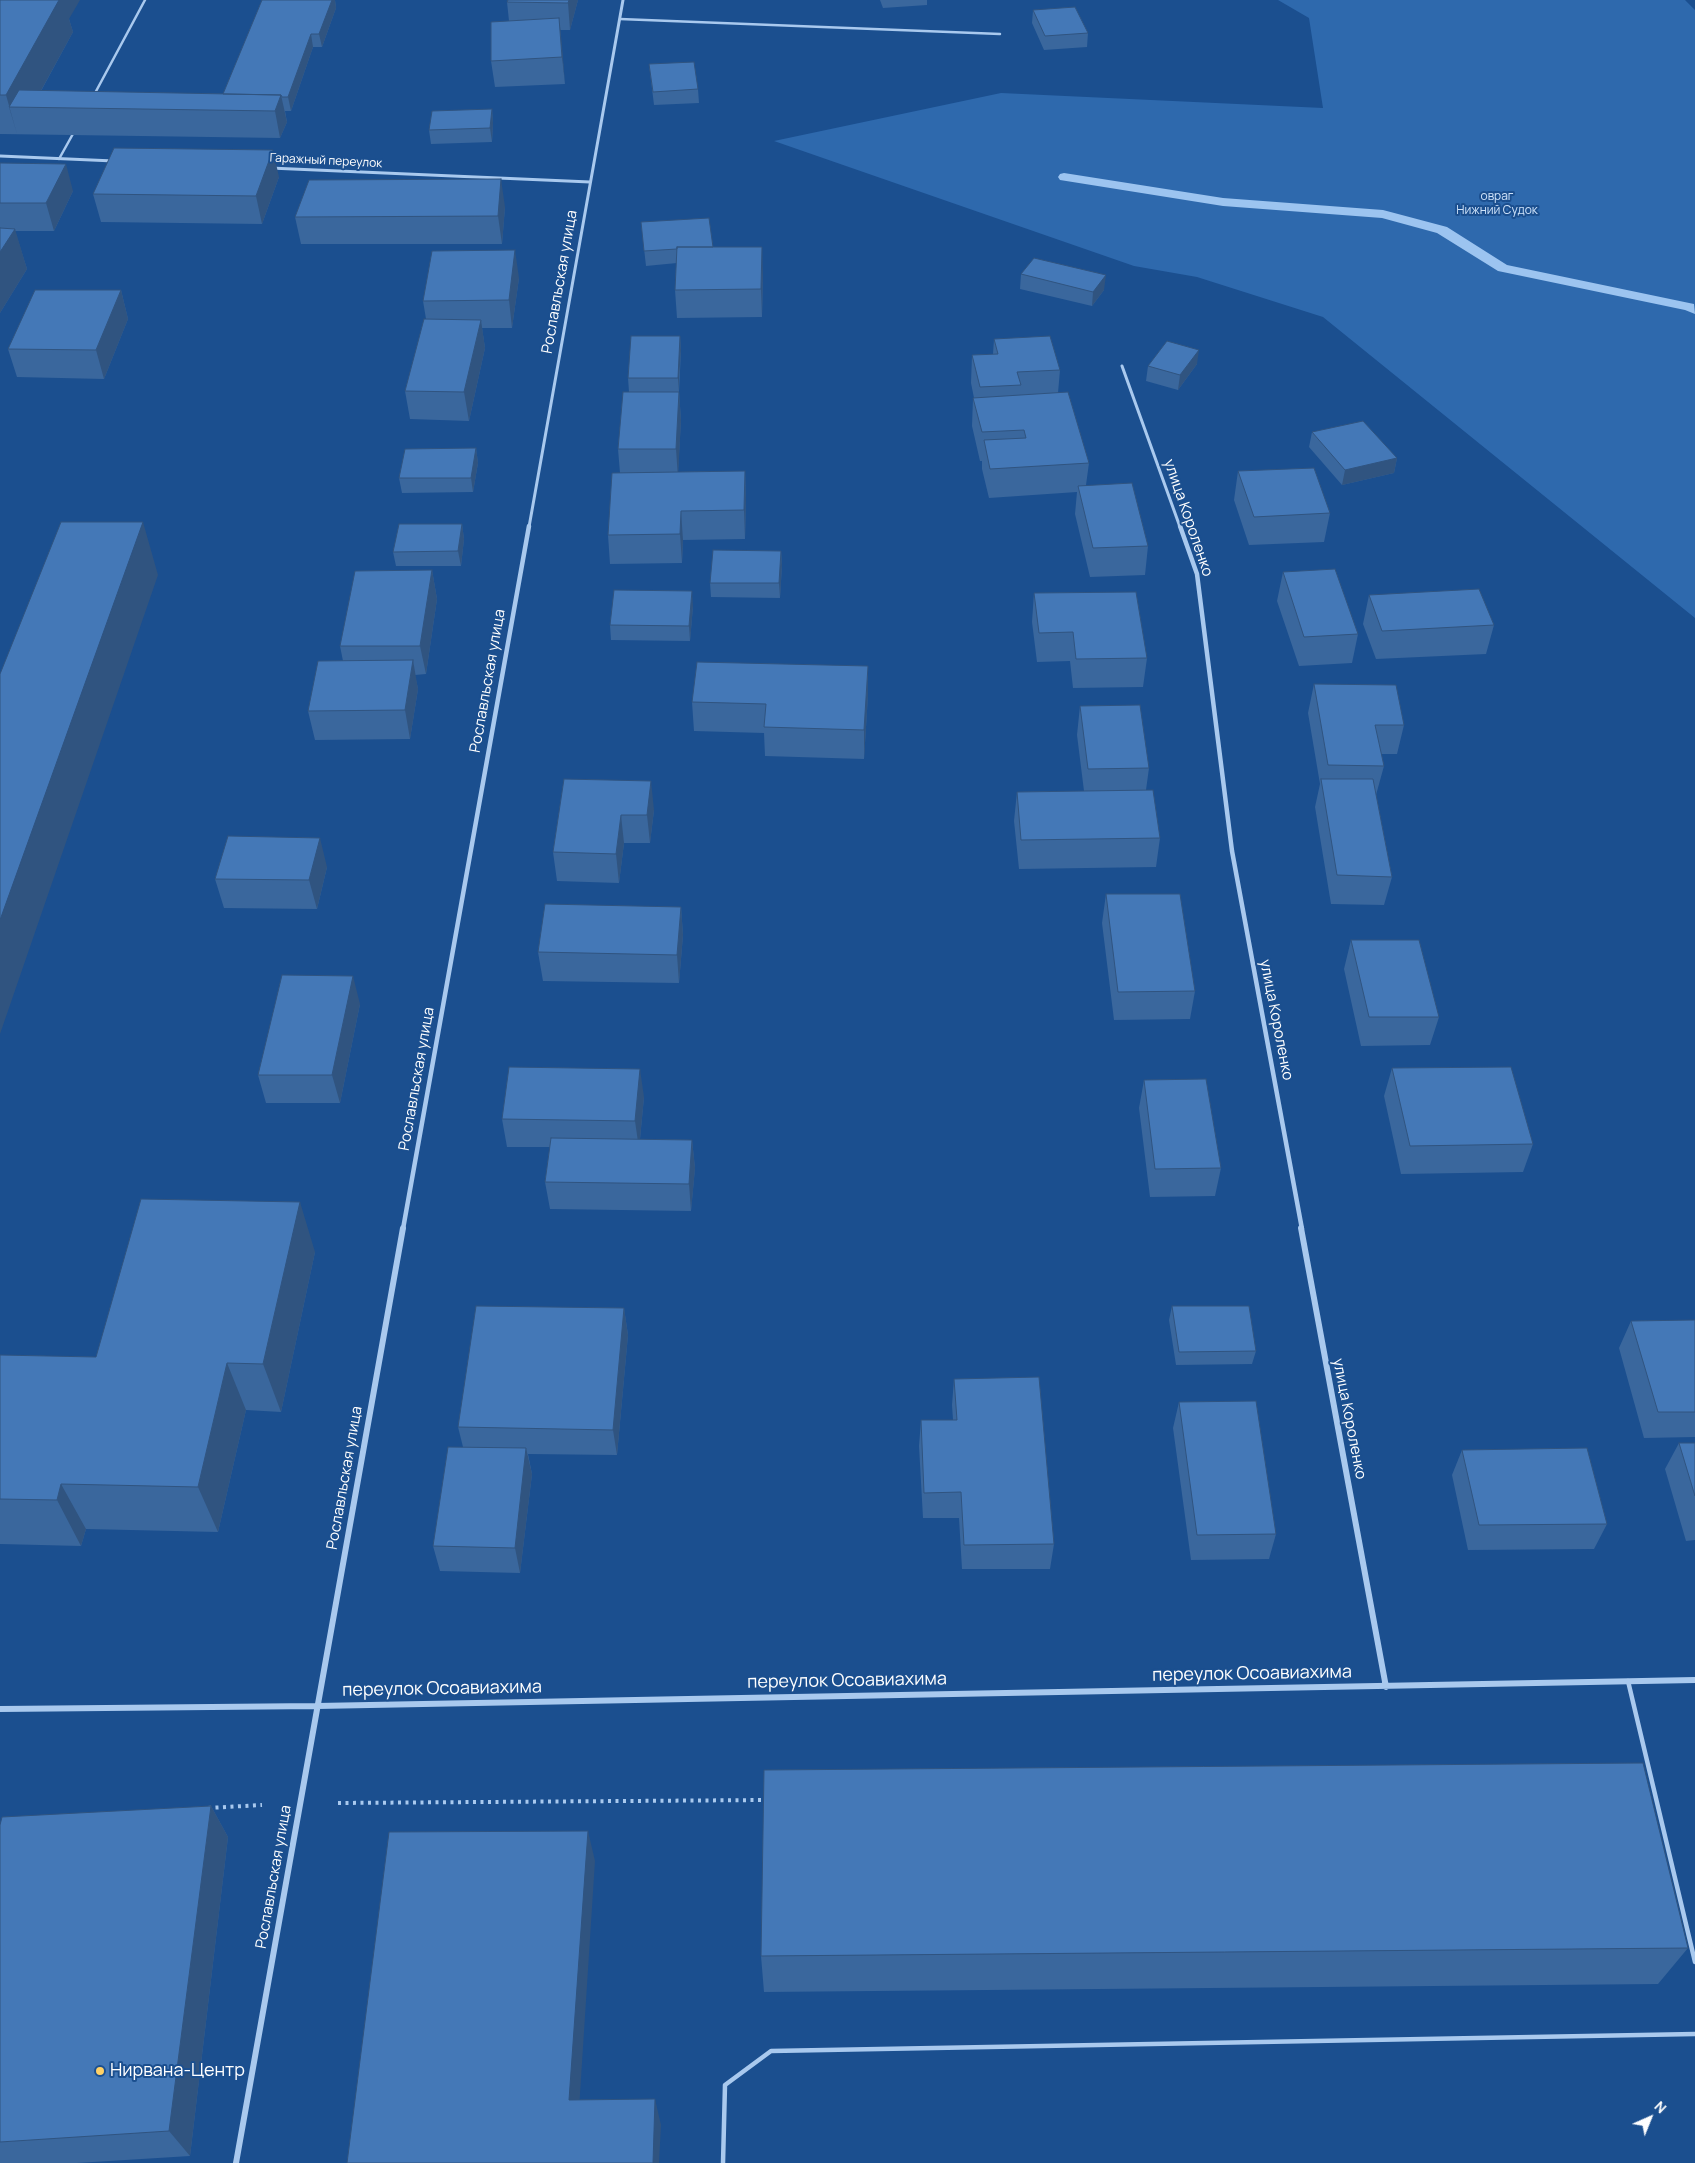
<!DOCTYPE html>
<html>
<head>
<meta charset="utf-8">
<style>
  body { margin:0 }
  #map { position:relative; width:1695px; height:2163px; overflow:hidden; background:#1b4f8f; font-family:Manrope,sans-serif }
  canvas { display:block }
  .north { position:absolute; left:1625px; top:2093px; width:50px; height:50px; -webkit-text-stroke:4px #1b4f8f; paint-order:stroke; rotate:44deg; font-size:14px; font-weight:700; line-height:20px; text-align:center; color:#fff }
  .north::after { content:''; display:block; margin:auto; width:18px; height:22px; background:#fff; clip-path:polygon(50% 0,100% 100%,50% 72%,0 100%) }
</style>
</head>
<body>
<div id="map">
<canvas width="1695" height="2163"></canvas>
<div class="north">N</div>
</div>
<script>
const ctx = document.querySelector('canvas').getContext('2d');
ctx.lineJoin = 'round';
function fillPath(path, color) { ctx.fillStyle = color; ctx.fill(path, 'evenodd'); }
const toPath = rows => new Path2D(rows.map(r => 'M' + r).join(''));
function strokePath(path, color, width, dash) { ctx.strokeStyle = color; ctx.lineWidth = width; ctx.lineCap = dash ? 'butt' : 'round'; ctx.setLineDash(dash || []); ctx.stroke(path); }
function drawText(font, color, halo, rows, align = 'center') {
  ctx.font = font + ' Manrope,sans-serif'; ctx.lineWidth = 4; ctx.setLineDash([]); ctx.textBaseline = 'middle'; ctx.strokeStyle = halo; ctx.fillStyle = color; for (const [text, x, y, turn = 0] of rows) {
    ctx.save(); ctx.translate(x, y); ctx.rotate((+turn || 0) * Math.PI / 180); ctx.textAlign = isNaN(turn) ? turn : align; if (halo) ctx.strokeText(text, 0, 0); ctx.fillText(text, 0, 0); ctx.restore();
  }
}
fillPath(toPath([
  [1278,0,1685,0,1695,10,1695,618,1323,317,1197,277,1134,266,774,141,1001,93,1323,108,1309,18]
]), '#2e69ad');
fillPath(toPath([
  [1064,173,1223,198,1383,210,1447,227,1507,265,1694,304,1695,314,1685,310,1498,271,1437,233,1382,218,1223,206,1060,180,1058,177,1060,174,1064,173]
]), '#9cc4f0');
strokePath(toPath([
  [338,1803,767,1800],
  [208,1808,262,1805]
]), '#a9c9ee', 4, [3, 4.5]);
strokePath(toPath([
  [620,19,1000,34],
  [94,95,145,0],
  [59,159,74,132]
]), '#a9c9ee', 2.5);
strokePath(toPath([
  [1628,1681,1695,1962],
  [723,2163,725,2085,771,2051,1695,2034]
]), '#a9c9ee', 4.5);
strokePath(toPath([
  [0,156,114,161],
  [270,168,590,182],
  [1122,366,1180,527],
  [529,527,623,0]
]), '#a9c9ee', 3);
strokePath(toPath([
  [1180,526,1197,574,1232,851,1302,1229],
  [403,1229,529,526]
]), '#a9c9ee', 4.5);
strokePath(toPath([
  [1301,1228,1386,1687],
  [0,1709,317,1706,1695,1680],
  [236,2163,403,1228]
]), '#a9c9ee', 6);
fillPath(toPath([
  [0,0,69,19,73,32,41,91,223,94,262,0,335,0,336,8,322,47,313,47,291,111,285,111,287,122,280,138,0,134],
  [508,0,578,0,570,30,560,30,565,84,495,87,491,61,509,21,507,2],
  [880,0,927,0,927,5,883,8],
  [1033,10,1088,33,1087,47,1044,50,1032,23],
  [649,64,698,89,699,103,654,105],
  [492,109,493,123,492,142,431,144,429,130],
  [0,163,73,191,54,231,15,231,27,269,0,313],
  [279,177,262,224,101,222,93,194],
  [505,207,502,244,301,244,295,217],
  [641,222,713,247,763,274,762,317,677,318,675,290,677,263,646,266],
  [1021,274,1104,290,1092,306,1020,289],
  [519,278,512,328,482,328,485,348,469,421,410,419,405,391,426,319,423,301],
  [121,290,128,319,104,379,17,377,8,349],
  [680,336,681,350,679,392,681,420,678,472,745,471,746,500,745,539,683,540,682,563,610,564,608,535,620,473,618,449,629,392,628,378],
  [994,339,1060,370,1058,393,1089,463,1086,485,1148,546,1145,575,1090,577,1075,514,1077,492,989,498,982,469,982,461,980,461,972,426,973,398,974,398,971,383,972,355,993,354],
  [1197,364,1178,390,1146,381,1148,366],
  [1312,432,1397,458,1394,473,1342,485,1309,447],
  [476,448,478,463,473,492,402,493,399,478],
  [1238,471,1330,513,1324,542,1249,545,1234,500],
  [462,524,464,539,461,566,396,566,393,552],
  [781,551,782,565,780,598,711,597,710,583],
  [432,570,437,599,426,674,415,675,418,689,410,739,315,740,308,711,343,661,340,646],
  [1283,572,1358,634,1352,663,1299,666,1277,601],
  [1034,593,1147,658,1143,687,1073,688,1070,661,1037,662,1032,622],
  [1369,595,1494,625,1486,654,1376,659,1363,624],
  [693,606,690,641,611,640,610,625],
  [868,666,868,695,864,759,765,756,764,733,694,731,692,702],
  [1314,684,1404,725,1397,754,1381,754,1384,766,1376,795,1392,877,1384,905,1331,904,1315,807,1320,784,1308,713],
  [1080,706,1149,768,1146,790,1160,838,1156,867,1019,869,1014,821,1017,792,1084,791,1077,735],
  [564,779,654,810,650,843,624,843,619,883,557,881,553,852],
  [327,867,317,909,224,908,215,879],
  [1106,894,1195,991,1190,1019,1114,1020,1102,923],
  [681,907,683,935,679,983,543,981,538,952],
  [1351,940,1439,1017,1430,1045,1361,1046,1344,969],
  [360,1004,340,1103,266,1103,258,1075],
  [1392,1068,1533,1144,1523,1172,1401,1174,1384,1096],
  [1144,1080,1221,1168,1215,1196,1150,1197,1139,1108],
  [644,1097,640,1139,692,1140,695,1168,691,1211,550,1209,545,1182,550,1147,507,1147,502,1119],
  [315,1252,281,1412,246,1410,218,1532,86,1529,81,1546,0,1544,0,1355,96,1357],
  [1172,1306,1256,1351,1252,1364,1176,1365,1169,1320],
  [624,1308,628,1335,617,1455,528,1454,532,1474,520,1573,440,1571,433,1546,463,1447,458,1427],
  [1695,1320,1695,1437,1644,1438,1619,1348,1631,1321],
  [954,1379,1054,1544,1050,1569,962,1569,959,1518,923,1518,919,1446,921,1420,953,1420,952,1405],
  [1179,1402,1276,1534,1269,1559,1191,1560,1173,1428],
  [1679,1443,1695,1443,1695,1540,1686,1541,1665,1469],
  [1462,1450,1607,1524,1594,1549,1468,1550,1452,1475],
  [211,1806,228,1837,190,2156,77,2163,0,2163,0,1825],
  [1688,1948,1658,1984,764,1992,761,1956]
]), '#3a679d');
fillPath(toPath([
  [59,0,80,0,69,19,73,32,32,107,9,107,17,134,6,95],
  [332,0,335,0,336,8,322,47,319,34],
  [569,0,578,0,570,30,568,3],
  [559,18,562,45,565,84,562,57],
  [311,34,313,47,291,111,288,97],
  [281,95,287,122,280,138,275,111],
  [492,109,493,123,492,142,490,128],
  [273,150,279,177,262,224,256,196],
  [66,164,73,191,54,231,46,203],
  [501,179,505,207,502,244,498,216],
  [15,229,27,269,0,313,0,252],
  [762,247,763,274,762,317,761,289],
  [515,250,519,278,512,328,509,300],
  [1106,275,1104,290,1092,306,1093,292],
  [121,290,128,319,104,379,96,350],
  [481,320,485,348,469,421,464,392],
  [680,336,681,350,678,392,678,378],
  [1199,350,1197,364,1178,390,1180,375],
  [679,392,681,420,678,478,676,449],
  [476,448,478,463,473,492,471,478],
  [1397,458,1394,473,1342,485,1345,470],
  [745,471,746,500,745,539,744,510],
  [681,511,683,540,682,563,680,534],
  [143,522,158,575,0,1034,0,920],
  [462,524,464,539,461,566,458,551],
  [781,551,782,565,780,598,779,583],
  [432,570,437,599,426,674,420,646],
  [692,591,693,606,690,641,689,626],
  [413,660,418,689,410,739,405,710],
  [868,666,868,695,864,759,864,730],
  [651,781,654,810,650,843,647,815],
  [621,815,624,843,619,883,616,854],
  [320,838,327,867,317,909,309,880],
  [681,907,683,935,679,983,677,955],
  [353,976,360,1004,340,1103,332,1075],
  [640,1069,644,1097,639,1149,635,1121],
  [692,1140,695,1168,691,1211,689,1184],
  [300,1202,315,1252,281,1412,263,1364],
  [624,1308,628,1335,617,1455,613,1430],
  [227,1363,246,1410,218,1532,198,1487],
  [526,1448,532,1474,520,1573,515,1548],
  [61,1484,86,1529,81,1546,57,1500],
  [211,1806,228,1837,190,2156,169,2131],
  [588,1831,595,1861,578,2125,569,2100],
  [655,2099,661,2125,659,2163,653,2163]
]), '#305480');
const building = toPath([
  [0,0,59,0,6,95,0,95,0,0],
  [262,0,332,0,319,34,311,34,288,97,282,97,281,95,223,94,262,0],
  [508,0,569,0,568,3,507,2,508,0],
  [1075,7,1088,33,1045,36,1033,10,1075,7],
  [559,18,562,57,491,61,491,22,559,18],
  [694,62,698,89,653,92,649,64,694,62],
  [19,90,281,95,275,111,9,107,19,90],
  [492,109,490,128,429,130,432,111,492,109],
  [114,148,273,150,256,196,93,194,114,148],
  [0,163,66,164,46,203,0,203,0,163],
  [501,179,498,216,295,217,309,180,501,179],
  [709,218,713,247,677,247,677,249,644,251,641,222,709,218],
  [0,228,15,229,0,252,0,228],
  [677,247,762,247,761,289,675,290,677,247],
  [515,250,509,300,423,301,432,251,515,250],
  [1034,258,1106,275,1093,292,1021,274,1034,258],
  [35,290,121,290,96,350,8,349,35,290],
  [424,319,481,320,464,392,405,391,424,319],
  [631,336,680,336,678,378,628,378,631,336],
  [1050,336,1060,370,1017,372,1021,385,980,387,972,355,998,354,994,339,1050,336],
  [1167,341,1199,350,1180,375,1148,366,1167,341],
  [623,392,679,392,676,449,618,449,623,392],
  [1068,392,1089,463,990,469,984,440,1026,438,1024,430,982,432,973,398,1068,392],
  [1363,421,1397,458,1345,470,1312,432,1363,421],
  [476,448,471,478,399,478,405,449,476,448],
  [1314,468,1330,513,1254,517,1238,471,1314,468],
  [745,471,744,510,681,511,680,534,608,535,612,473,745,471],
  [1132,483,1148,546,1093,548,1078,486,1132,483],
  [61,522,143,522,0,920,0,674,61,522],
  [399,524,462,524,458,551,393,552,399,524],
  [713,550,781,551,779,583,710,583,713,550],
  [1335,569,1358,634,1304,637,1283,572,1335,569],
  [432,570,420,646,340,646,355,571,432,570],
  [1479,589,1494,625,1382,631,1369,595,1479,589],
  [614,590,692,591,689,626,610,625,614,590],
  [1136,592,1147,658,1076,659,1073,632,1039,633,1034,593,1136,592],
  [413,660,405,710,308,711,318,661,413,660],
  [697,662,868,666,864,730,764,727,766,704,692,702,697,662],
  [1314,684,1396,685,1404,725,1375,725,1384,766,1328,765,1314,684],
  [1140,705,1149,768,1088,769,1080,706,1140,705],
  [564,779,651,781,647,815,621,815,616,854,553,852,564,779],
  [1321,779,1373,779,1392,877,1337,875,1321,779],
  [1153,790,1160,838,1021,840,1017,792,1153,790],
  [228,836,320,838,309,880,215,879,228,836],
  [1106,894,1180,894,1195,991,1118,992,1106,894],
  [545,904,681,907,677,955,538,952,545,904],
  [1351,940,1419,940,1439,1017,1369,1017,1351,940],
  [282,975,353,976,332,1075,258,1075,282,975],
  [509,1067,640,1069,635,1121,502,1119,509,1067],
  [1511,1067,1533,1144,1410,1146,1392,1068,1511,1067],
  [1206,1079,1221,1168,1155,1169,1144,1080,1206,1079],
  [551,1138,692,1140,689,1184,545,1182,551,1138],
  [141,1199,300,1202,263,1364,227,1363,198,1487,61,1484,57,1500,0,1499,0,1355,96,1357,141,1199],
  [476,1306,624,1308,613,1430,458,1427,476,1306],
  [1172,1306,1249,1306,1256,1351,1179,1352,1172,1306],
  [1695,1320,1695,1412,1658,1412,1631,1321,1695,1320],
  [1039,1377,1054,1544,964,1545,961,1492,924,1493,921,1420,957,1420,954,1379,1039,1377],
  [1256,1401,1276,1534,1197,1535,1179,1402,1256,1401],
  [1679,1443,1695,1443,1695,1496,1679,1443],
  [448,1447,526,1448,515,1548,433,1546,448,1447],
  [1587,1448,1607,1524,1479,1525,1462,1450,1587,1448],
  [1643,1763,1688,1948,761,1956,764,1770,1643,1763],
  [211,1806,169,2131,0,2142,0,1825,2,1817,211,1806],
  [588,1831,569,2100,655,2099,653,2163,347,2163,389,1832,588,1831]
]);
fillPath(building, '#4478b7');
strokePath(building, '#305480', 1);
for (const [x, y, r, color] of [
  [100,2071,5,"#ffd166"]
]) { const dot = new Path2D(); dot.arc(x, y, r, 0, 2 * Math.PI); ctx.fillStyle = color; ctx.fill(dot); strokePath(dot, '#1b4f8f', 2); }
drawText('12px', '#fff', '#1b4f8f', [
  ["Гаражный переулок",326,161,3]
]);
drawText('12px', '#cfe3fa', '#1b4f8f', [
  ["овраг",1497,197],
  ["Нижний Судок",1497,211]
]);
drawText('15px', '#fff', '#1b4f8f', [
  ["Рославльская улица",560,282,-80],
  ["улица Короленко",1188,518,71],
  ["Рославльская улица",488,681,-80],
  ["улица Короленко",1276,1020,79],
  ["Рославльская улица",417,1079,-80],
  ["улица Короленко",1349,1419,79],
  ["Рославльская улица",345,1478,-80],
  ["Рославльская улица",274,1877,-80]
]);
drawText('18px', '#fff', '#1b4f8f', [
  ["переулок Осоавиахима",1252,1674,-1],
  ["переулок Осоавиахима",847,1681,-1],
  ["переулок Осоавиахима",442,1689,-1]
]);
drawText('18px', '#fff', '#1b4f8f', [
  ["Нирвана-Центр",110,2071]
], 'left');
</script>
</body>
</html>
